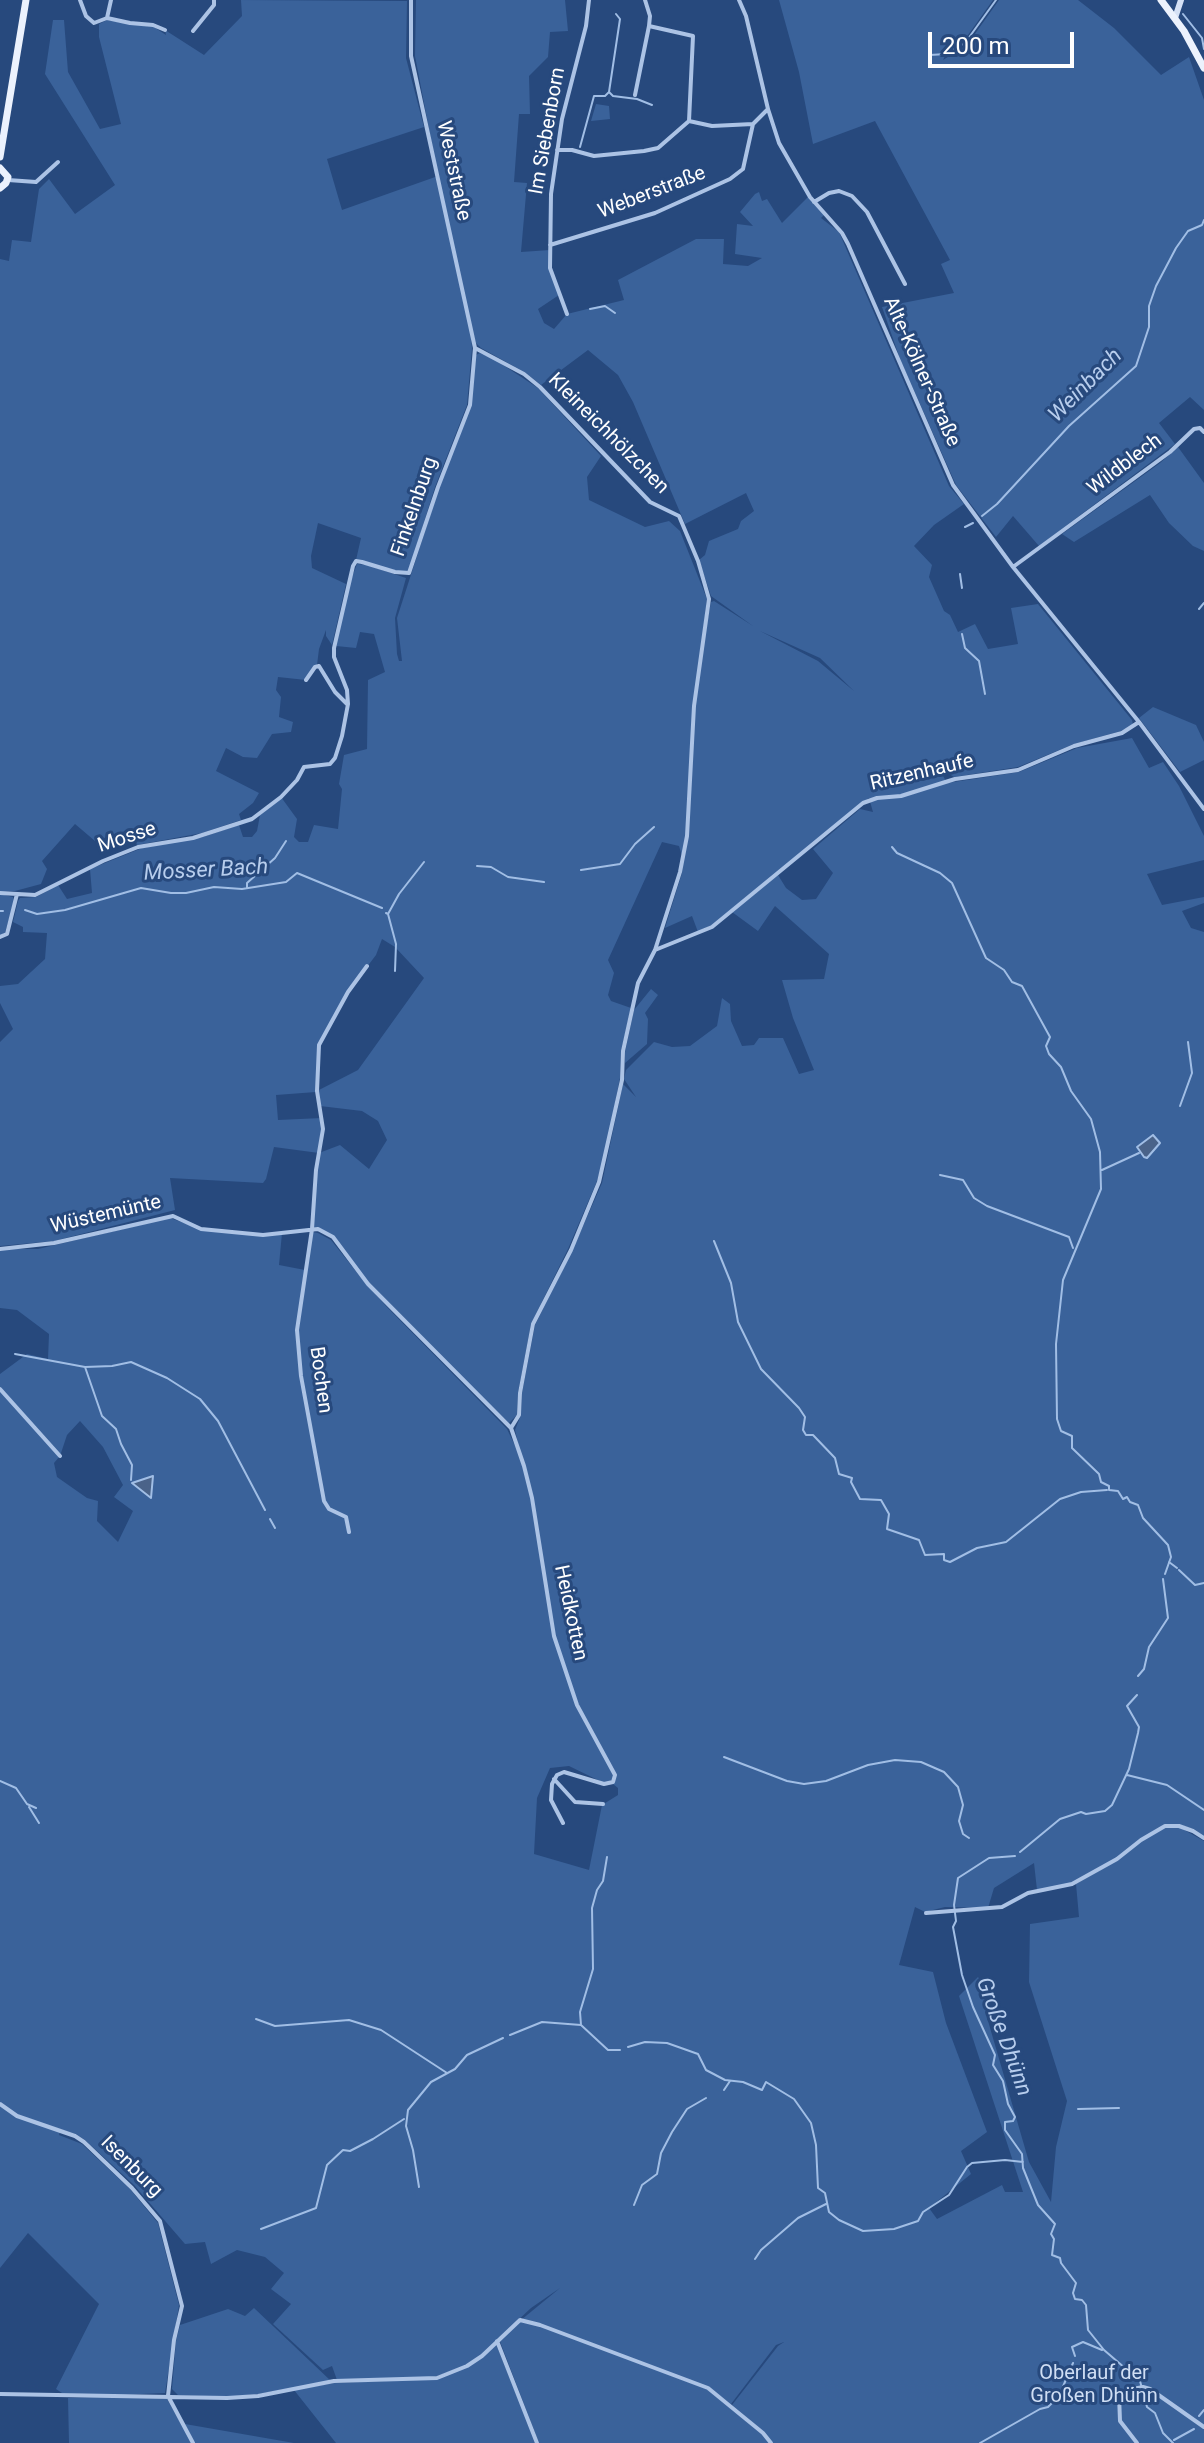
<!DOCTYPE html>
<html>
<head>
<meta charset="utf-8">
<style>
  body { margin:0 }
  #map { position:relative; width:1204px; height:2443px; overflow:hidden; background:#27497d; font-family:Roboto,sans-serif }
  canvas { display:block }
  .scale { position:absolute; left:928px; top:32px; width:146px; height:36px; box-sizing:border-box; border:4px solid #fff; border-top:0; padding-left:10px; font-size:24px; line-height:28px; white-space:nowrap; color:#fff; -webkit-text-stroke:6px #27497d; paint-order:stroke }
</style>
</head>
<body>
<div id="map">
<canvas width="1204" height="2443"></canvas>
<div class="scale">200 m</div>
</div>
<script>
const ctx = document.querySelector('canvas').getContext('2d');
ctx.lineJoin = 'round';
function fillPath(path, color) { ctx.fillStyle = color; ctx.fill(path, 'evenodd'); }
const toPath = rows => new Path2D(rows.map(r => 'M' + r).join(''));
function strokePath(path, color, width, dash) { ctx.strokeStyle = color; ctx.lineWidth = width; ctx.lineCap = dash ? 'butt' : 'round'; ctx.setLineDash(dash || []); ctx.stroke(path); }
function drawText(font, color, halo, rows, align = 'center') {
  ctx.font = font + ' Roboto,sans-serif'; ctx.lineWidth = 6; ctx.setLineDash([]); ctx.textBaseline = 'middle'; ctx.strokeStyle = halo; ctx.fillStyle = color; for (const [text, x, y, turn = 0] of rows) {
    ctx.save(); ctx.translate(x, y); ctx.rotate((+turn || 0) * Math.PI / 180); ctx.textAlign = isNaN(turn) ? turn : align; if (halo) ctx.strokeText(text, 0, 0); ctx.fillText(text, 0, 0); ctx.restore();
  }
}
fillPath(toPath([
  [241,0,407,1,406,58,424,127,327,159,342,210,438,176,415,56,416,0,565,0,568,31,550,32,548,57,529,76,530,114,519,114,514,182,527,183,521,252,550,250,550,268,559,295,538,309,544,323,554,329,567,314,624,300,618,280,696,239,724,239,723,264,748,266,762,258,735,254,737,224,753,226,740,212,755,194,759,192,762,201,767,199,782,223,809,196,825,214,821,218,839,232,949,486,964,504,934,525,914,546,932,565,929,577,944,611,950,615,958,632,975,624,988,649,1018,644,1011,608,1038,604,1132,720,1133,725,1121,731,1074,744,1018,767,954,777,938,767,947,783,1019,772,1077,748,1132,738,1149,768,1163,762,1179,786,1204,836,1204,860,1147,874,1162,905,1204,897,1204,903,1182,911,1191,928,1204,932,1204,1836,1194,1829,1177,1824,1165,1824,1141,1839,1117,1858,1072,1883,1037,1890,1034,1863,994,1888,988,1908,945,1907,925,1912,915,1907,899,1965,933,1972,946,2023,987,2132,961,2151,971,2174,929,2208,937,2219,1002,2185,1005,2192,1023,2192,959,1996,978,1977,993,2000,986,2014,1029,2162,1051,2202,1056,2147,1067,2101,1029,1982,1030,1924,1079,1917,1076,1884,1118,1860,1142,1840,1165,1827,1179,1827,1204,1841,1204,2443,772,2443,763,2431,732,2405,778,2346,784,2342,776,2345,731,2404,708,2387,540,2324,521,2320,560,2288,531,2308,481,2355,467,2365,437,2376,424,2378,337,2380,332,2366,323,2370,273,2324,291,2304,271,2289,284,2273,265,2257,237,2250,211,2264,205,2242,185,2244,134,2185,85,2140,76,2134,43,2124,60,2132,59,2135,82,2144,130,2189,158,2223,179,2305,165,2393,68,2397,56,2389,99,2304,28,2233,0,2268,0,1374,27,1354,48,1359,49,1334,17,1310,0,1308,0,1249,38,1249,170,1218,201,1229,262,1235,282,1233,279,1265,305,1270,313,1232,318,1233,331,1240,367,1285,386,1306,507,1429,522,1460,515,1430,521,1415,522,1393,535,1325,572,1251,602,1183,623,1084,636,1097,624,1079,626,1070,654,1042,672,1047,690,1046,717,1026,722,998,730,1004,731,1021,742,1046,754,1045,759,1038,783,1038,799,1074,814,1070,793,1018,782,980,824,979,829,954,775,906,758,931,732,912,778,875,786,888,802,900,816,899,833,873,813,849,860,809,873,812,869,798,712,925,698,932,692,916,665,928,682,873,683,859,679,846,662,842,608,960,614,973,608,995,611,1001,631,1008,621,1051,620,1078,604,1158,597,1181,568,1249,531,1324,518,1393,517,1415,509,1423,388,1305,368,1284,333,1237,312,1229,319,1153,274,1147,266,1179,263,1183,170,1178,175,1210,54,1241,0,1246,0,1042,13,1029,0,1003,0,986,18,984,45,959,47,933,23,932,23,927,13,922,18,901,20,898,36,897,58,885,67,899,92,893,90,869,142,848,203,837,239,825,243,837,252,837,257,831,260,815,281,797,297,819,294,837,299,842,308,842,314,825,338,829,342,789,339,784,344,755,367,749,368,680,385,672,374,634,360,632,356,648,336,646,349,585,357,564,367,565,406,578,395,618,397,654,399,661,402,661,397,618,439,488,471,406,476,355,480,353,497,361,538,388,601,456,587,477,589,500,645,527,669,521,680,531,707,599,700,659,711,602,714,601,753,626,711,596,699,560,705,555,709,541,738,529,741,521,754,511,746,493,685,524,633,402,618,375,588,350,541,385,526,373,481,348,476,343,470,323,472,348,467,405,435,487,409,570,403,573,356,560,361,538,318,523,311,556,312,568,346,584,332,645,326,636,326,630,319,649,317,665,306,680,278,677,276,690,281,697,279,717,293,722,291,732,272,734,257,758,243,757,226,748,216,771,259,793,253,803,239,814,241,820,202,833,137,845,131,829,95,841,75,824,42,861,47,869,41,884,15,891,0,892,0,259,9,261,12,240,31,242,39,189,49,179,75,214,115,185,45,74,53,20,64,20,68,72,100,129,121,124,99,37,99,24,107,20,154,27,166,35,165,30,204,55,242,16],
  [760,631,820,658,854,691,818,661],
  [382,939,395,947,424,978,358,1070,317,1091,320,1044,348,992,376,955],
  [316,1092,320,1106,362,1111,378,1121,387,1140,369,1169,340,1145,319,1153,322,1118,278,1120,276,1095],
  [80,1421,103,1447,123,1485,114,1497,133,1511,118,1542,97,1521,98,1501,87,1498,57,1477,54,1463,60,1456,67,1435],
  [598,1743,615,1773,613,1784,618,1788,618,1795,602,1805,589,1870,534,1854,537,1798,550,1768,569,1766,604,1783,613,1781,613,1773],
  [779,0,993,0,963,42,948,50,943,60,967,45,999,0,1078,0,1114,28,1161,75,1189,57,1204,100,1204,410,1190,397,1159,423,1175,444,1039,546,1013,516,996,537,956,485,900,359,882,307,954,293,941,264,950,260,875,121,813,144,799,72],
  [596,104,609,106,610,119,591,121],
  [1178,447,1204,483,1204,551,1193,546,1169,523,1150,495,1074,542,1062,534,1160,463],
  [1153,707,1196,725,1204,742,1204,760,1180,772,1139,718],
  [0,894,13,897,14,901,5,933,0,936],
  [651,989,658,995,645,1013,648,1019,647,1044,625,1063,625,1052,634,1010],
  [254,2308,331,2381,258,2394,227,2397,178,2395,172,2389,176,2341,180,2325,228,2309,245,2316],
  [520,2321,540,2326,707,2389,762,2434,769,2443,539,2443,499,2339],
  [496,2344,536,2443,336,2443,294,2390,334,2383,437,2379,467,2367],
  [132,2396,167,2399,192,2443,69,2443,68,2398],
  [185,2424,294,2443,194,2443]
]), '#3a629a');
const water = toPath([
  [1153,1135,1160,1143,1147,1158,1144,1157,1137,1147,1153,1135],
  [153,1476,151,1498,132,1483,153,1476]
]);
fillPath(water, '#4a6389');
strokePath(water, '#a1bee5', 2);
strokePath(toPath([
  [1183,14,1202,38,1204,49],
  [930,55,946,54,965,43,996,0],
  [609,92,613,96,637,99,652,105],
  [580,147,594,96,605,96,609,92,620,19,616,14],
  [590,309,605,306,615,313],
  [982,516,997,504,1069,426,1136,366,1149,327,1149,306,1156,286,1176,248,1188,231,1202,225,1204,220],
  [965,527,973,523],
  [960,574,962,588],
  [1199,609,1204,603],
  [962,634,965,648,979,661,985,694],
  [892,847,897,853,940,873,952,883,986,958,1004,970,1012,982,1022,986,1050,1037,1046,1046,1049,1054,1061,1067,1071,1091,1091,1119,1100,1152,1101,1189,1063,1280,1056,1344,1057,1419,1061,1431,1072,1436,1072,1448,1099,1474,1101,1482,1109,1486,1109,1490,1118,1491,1123,1499,1127,1497,1130,1502,1138,1505,1143,1518,1168,1545,1171,1557,1165,1574],
  [477,866,491,867,508,877,544,882],
  [581,870,620,864,635,844,654,827],
  [247,888,247,883,275,858,286,841],
  [25,910,37,914,65,910,141,888,171,893,186,893,214,887,242,889,286,882,297,873,382,908],
  [0,911,3,911],
  [386,913,388,914,399,894,424,862],
  [388,914,396,944,395,971],
  [1180,1106,1192,1073,1188,1042],
  [1102,1170,1139,1153],
  [940,1175,963,1180,974,1198,987,1206,1069,1237,1073,1248],
  [714,1241,731,1283,738,1322,761,1369,799,1408,805,1417,803,1430,806,1435,813,1435,835,1458,839,1474,852,1478,851,1482,860,1499,881,1500,889,1514,887,1529,919,1540,925,1555,944,1554,944,1560,950,1562,977,1548,1006,1542,1060,1499,1081,1492,1107,1490],
  [15,1354,85,1367,112,1366,131,1362,167,1378,200,1399,218,1421,265,1510],
  [85,1367,102,1416,116,1429,121,1444,132,1465,131,1480],
  [270,1519,275,1528],
  [1169,1562,1177,1568],
  [1179,1570,1195,1585,1204,1583],
  [1138,1676,1144,1669,1149,1647,1168,1618,1163,1579],
  [724,1757,787,1781,804,1784,826,1781,868,1765,895,1760,921,1762,944,1772,958,1787,963,1805,959,1821,963,1834,969,1838],
  [1127,1775,1167,1785,1204,1810],
  [0,1781,16,1788,27,1804,36,1808],
  [29,1807,39,1823],
  [1020,1852,1060,1819,1081,1812,1086,1814,1105,1811,1112,1805,1129,1769,1138,1733,1139,1727,1127,1706,1137,1695],
  [1015,1856,989,1858,958,1878,954,1905,956,1921,953,1927,962,1975,973,2007,995,2055,993,2065,1003,2081,1008,2104,1015,2117,1013,2121,1005,2122,1005,2130,1022,2154,1023,2168,1038,2205,1055,2224,1051,2234,1054,2239,1052,2255,1060,2258,1061,2263,1076,2283,1073,2293,1075,2299,1082,2300,1086,2305,1088,2330,1104,2350,1140,2381,1147,2407,1155,2413,1163,2433,1173,2443],
  [256,2019,275,2026,349,2020,381,2030,447,2073],
  [581,2025,580,2012,593,1969,592,1908,597,1890,603,1881,607,1857],
  [510,2035,542,2022,581,2025,608,2050,620,2050],
  [628,2047,645,2042,667,2043,698,2054,706,2070,725,2080,743,2082,762,2090,766,2082,794,2099,811,2123,816,2145,818,2188,825,2193,829,2212,839,2220,863,2231,894,2229,918,2221,923,2212,949,2195,967,2167,972,2163,1005,2160,1023,2162],
  [724,2090,730,2081],
  [1078,2109,1119,2108],
  [419,2187,413,2150,406,2126,408,2110,431,2082,455,2069,467,2055,503,2038],
  [634,2205,642,2185,657,2174,661,2153,672,2132,687,2109,706,2098],
  [261,2229,316,2208,327,2165,343,2150,350,2151,373,2139,404,2119],
  [755,2259,761,2250,798,2218,826,2204],
  [1075,2356,1072,2347,1083,2342,1102,2350],
  [1199,2416,1204,2410],
  [1174,2440,1194,2429],
  [980,2443,1040,2409,1048,2407,1059,2396,1073,2363]
]), '#a1bee5', 2);
strokePath(toPath([
  [80,0,86,16,94,23,107,18,111,0],
  [645,0,650,16,649,26,693,36,689,121],
  [739,0,746,16,768,109,779,143,810,197,842,233,848,244,953,485,1013,567,1139,722,1204,809],
  [107,18,130,23,153,25,165,30],
  [193,31,214,5,214,0],
  [635,95,649,26],
  [557,150,572,150,594,156,644,151,658,148,689,121,712,126,753,124],
  [8,180,36,182,58,162],
  [814,202,829,193,839,191,852,196,867,212,905,284],
  [550,245,655,213,730,179,743,169,753,124,768,109],
  [567,314,550,268,551,194,562,119,586,26,589,0],
  [475,348,524,374,540,387,650,502,679,516,698,561,709,599,694,706,687,836,680,872,655,950,638,983,623,1051,622,1080,599,1182,571,1250,533,1324,520,1393,519,1415,511,1428],
  [1013,567,1170,452,1194,429,1200,428,1204,432],
  [306,680,315,667,319,666,335,692,347,704],
  [0,893,35,895,103,861,138,847,193,838,252,819,281,797,297,780,304,767,330,764,335,758,342,736,348,704,347,690,334,657,334,648,353,566,356,561,362,562,395,572,409,573,438,487,470,405,475,348,411,56,411,0],
  [0,937,7,934,17,894],
  [655,950,712,927,863,803,877,798,901,796,955,779,1018,770,1074,746,1122,733,1139,722],
  [0,1249,54,1243,173,1216,201,1229,263,1235,318,1229,333,1237,368,1284,511,1428,524,1466,532,1498,554,1636,577,1705,615,1775,613,1782,604,1784,564,1772,557,1775,552,1784,551,1800,563,1823],
  [0,1389,60,1456],
  [349,1532,346,1517,329,1509,324,1501,301,1376,297,1330,312,1229,316,1170,323,1129,317,1091,319,1045,348,992,367,966],
  [554,1779,575,1802,603,1804],
  [926,1913,1002,1907,1028,1893,1072,1884,1117,1859,1141,1840,1165,1826,1179,1826,1193,1831,1204,1838],
  [0,2104,17,2116,75,2136,84,2142,132,2188,160,2221,182,2306,174,2340,168,2396],
  [497,2341,537,2443],
  [0,2394,227,2398,258,2396,334,2381,437,2378,467,2366,482,2356,520,2320,540,2325,708,2388,763,2433,771,2443],
  [168,2396,193,2443],
  [1137,2443,1120,2421,1119,2395,1128,2390,1143,2387,1150,2389,1204,2427]
]), '#acc3e5', 4);
strokePath(toPath([
  [1175,18,1181,0]
]), '#d5e1f5', 6);
strokePath(toPath([
  [1161,0,1184,31,1204,68],
  [0,157,26,0],
  [0,168,8,177,6,183,0,188]
]), '#ecf2fd', 7);
drawText('20px', '#fff', '#27497d', [
  ["Im Siebenborn",548,131,-80],
  ["Weststraße",453,171,78],
  ["Weberstraße",652,193,-21],
  ["Alte-Kölner-Straße",921,372,66],
  ["Kleineichhölzchen",608,434,45],
  ["Wildblech",1125,465,-37],
  ["Finkelnburg",415,507,-71],
  ["Ritzenhaufe",922,773,-13],
  ["Mosse",127,838,-18],
  ["Wüstemünte",106,1215,-13],
  ["Bochen",320,1380,82],
  ["Heidkotten",570,1613,78],
  ["Isenburg",131,2167,45]
]);
drawText('20px', '#cfdef4', '#27497d', [
  ["Oberlauf der",1094,2374],
  ["Großen Dhünn",1094,2397]
]);
drawText('italic 22px', '#b7cded', '#27497d', [
  ["Weinbach",1086,386,-45],
  ["Mosser Bach",206,871,-3],
  ["Große Dhünn",1003,2037,70]
]);
</script>
</body>
</html>
